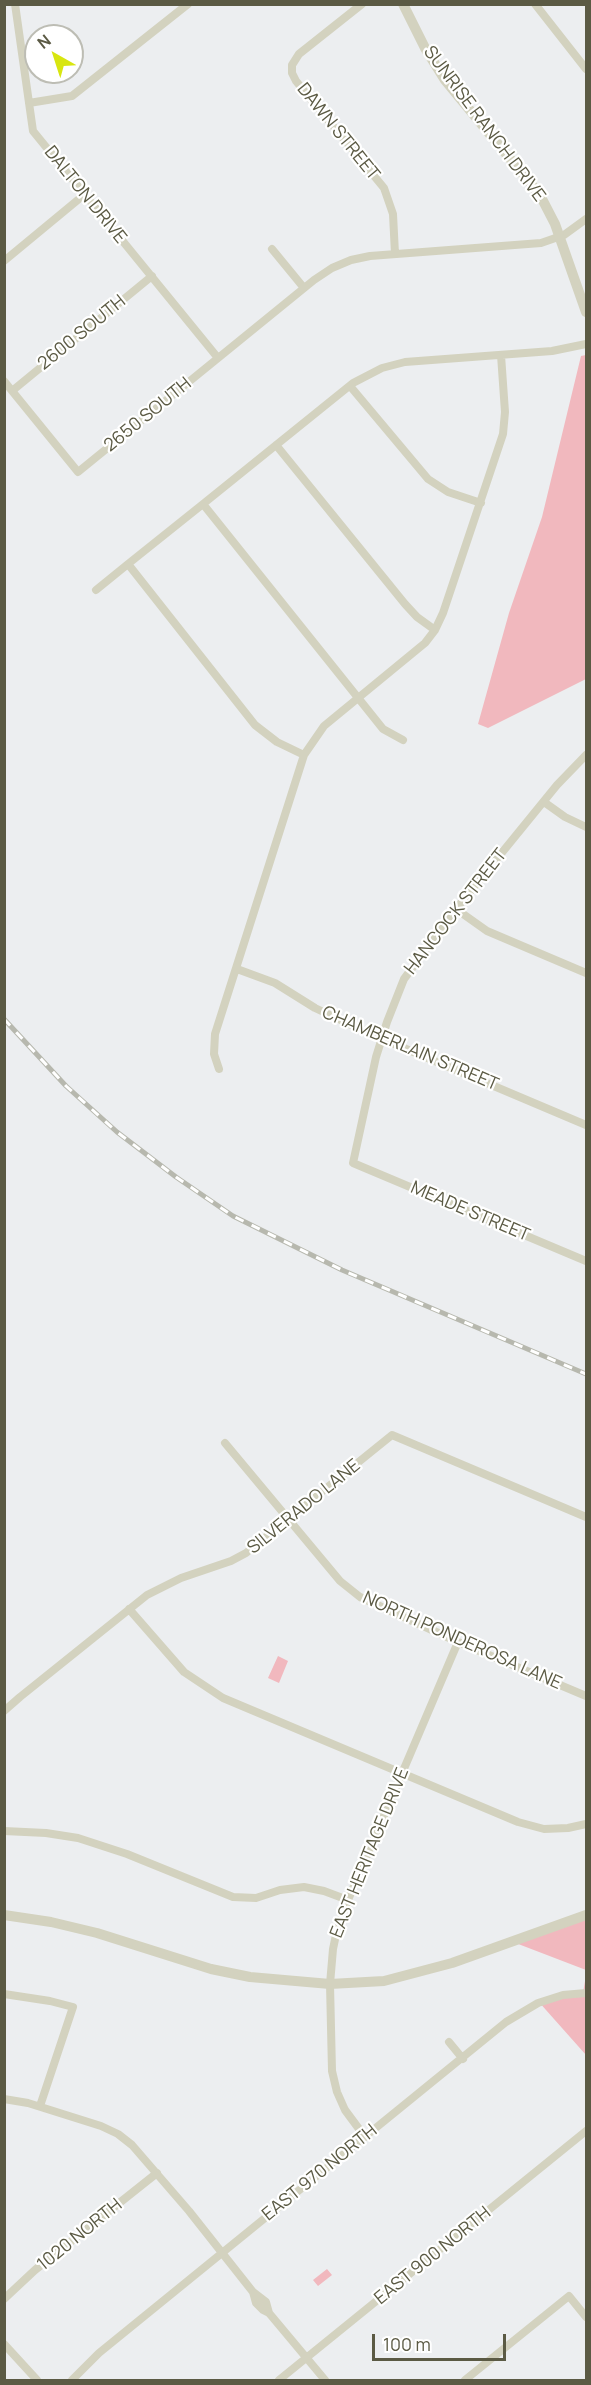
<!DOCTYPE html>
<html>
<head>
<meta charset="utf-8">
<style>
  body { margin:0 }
  #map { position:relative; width:591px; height:2385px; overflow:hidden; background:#eceef0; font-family:Manrope,sans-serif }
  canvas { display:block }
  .frame { position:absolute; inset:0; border:6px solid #5b5a44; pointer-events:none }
  .north { position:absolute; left:24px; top:24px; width:60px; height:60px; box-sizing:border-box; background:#fff; border:2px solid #bdbdb4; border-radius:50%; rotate:321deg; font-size:16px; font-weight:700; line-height:24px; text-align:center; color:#5b5a44 }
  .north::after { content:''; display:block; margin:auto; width:21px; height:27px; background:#d8e610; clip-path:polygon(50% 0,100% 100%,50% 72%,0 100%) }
  .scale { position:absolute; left:372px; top:2334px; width:134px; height:27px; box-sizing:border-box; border:3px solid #5b5a44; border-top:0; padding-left:8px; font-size:18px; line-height:21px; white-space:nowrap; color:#5b5a44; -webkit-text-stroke:4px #fff; paint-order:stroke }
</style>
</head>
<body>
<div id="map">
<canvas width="591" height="2385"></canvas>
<div class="frame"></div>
<div class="north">N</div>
<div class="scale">100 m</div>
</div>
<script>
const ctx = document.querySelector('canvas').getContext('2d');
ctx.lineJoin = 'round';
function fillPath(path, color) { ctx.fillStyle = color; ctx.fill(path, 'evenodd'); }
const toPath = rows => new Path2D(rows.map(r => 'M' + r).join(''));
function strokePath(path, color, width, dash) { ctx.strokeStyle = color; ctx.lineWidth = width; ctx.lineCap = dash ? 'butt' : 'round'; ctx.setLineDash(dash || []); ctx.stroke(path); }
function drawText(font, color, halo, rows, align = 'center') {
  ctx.font = font + ' Manrope,sans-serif'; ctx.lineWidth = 4.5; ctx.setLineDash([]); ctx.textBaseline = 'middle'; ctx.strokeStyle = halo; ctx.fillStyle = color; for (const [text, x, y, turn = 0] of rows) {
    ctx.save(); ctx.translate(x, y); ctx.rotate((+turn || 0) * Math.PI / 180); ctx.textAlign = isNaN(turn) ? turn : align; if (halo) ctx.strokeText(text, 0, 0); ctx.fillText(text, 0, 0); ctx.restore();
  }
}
fillPath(toPath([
  [586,355,586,679,488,728,478,724,509,613,542,517,581,356],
  [278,1656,288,1661,279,1683,268,1678],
  [586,1915,586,1970,513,1942],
  [586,1975,586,2055,538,2001,583,1993],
  [327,2269,332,2275,318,2286,313,2280]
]), '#f1b8be');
strokePath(toPath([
  [15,4,33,131,218,358],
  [362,4,299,54,292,65,292,73,296,81,384,188,393,214,395,254],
  [535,4,586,69],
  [29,103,72,96,188,4],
  [272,249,304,288],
  [4,261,85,194],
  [4,381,78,472,314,280,332,268,351,260,370,256,541,243,564,235,586,219],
  [350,386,428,479,448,492,481,503],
  [12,391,152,276],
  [276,445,405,604,417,617,435,630],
  [203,504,128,564,255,725,277,742,304,755],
  [96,590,128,564],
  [403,740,383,729,203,504,353,383,382,368,405,362,552,351,586,344],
  [586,755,557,785,456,909,404,979,387,1022,376,1057,353,1163,586,1261],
  [544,802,565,817,586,827],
  [456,909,487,931,586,973],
  [237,969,275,983,315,1008,366,1032,586,1125],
  [219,1069,214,1054,215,1034,304,755,324,726,425,643,435,630,443,613,503,434,505,412,501,355],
  [225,1443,340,1581,360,1597,458,1642,586,1696],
  [129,1609,184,1672,223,1698,518,1822,544,1829,568,1828,586,1824],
  [4,1711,20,1697,147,1595,181,1578,231,1561,246,1553,392,1435,586,1517],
  [4,1831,46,1833,78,1838,127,1854,233,1897,256,1898,280,1890,304,1887,324,1891,348,1900],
  [4,1994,50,2001,73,2007,40,2106],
  [449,2042,463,2059],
  [4,2099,28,2103,101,2126,118,2134,132,2145,189,2211,253,2292,256,2303,263,2310,269,2313,325,2380],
  [365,2137,345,2110,337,2092,332,2071,330,1984,333,1949,337,1930,348,1900,458,1642],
  [253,2292,266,2302,269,2313],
  [4,2299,35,2270,157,2173],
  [4,2344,37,2380],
  [72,2380,99,2353,506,2022,538,2003,563,1995,586,1993],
  [279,2380,586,2131],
  [465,2380,569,2296,586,2317]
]), '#d3d2bf', 8);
strokePath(toPath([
  [403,4,425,48,445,80,540,195,555,224,586,312],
  [4,1915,51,1922,97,1933,211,1969,250,1977,330,1984,384,1981,452,1963,586,1915]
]), '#d3d2bf', 10);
const rail = toPath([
  [4,1019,66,1086,117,1132,176,1177,233,1216,342,1270,586,1374]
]);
strokePath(rail, '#b7b8ae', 5);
strokePath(rail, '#fff', 3, [9]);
drawText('18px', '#5b5a44', '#fff', [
  ["SUNRISE RANCH DRIVE",484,124,53],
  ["DAWN STREET",338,132,51],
  ["DALTON DRIVE",85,195,51],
  ["2600 SOUTH",82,333,-39],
  ["2650 SOUTH",148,415,-39],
  ["HANCOCK STREET",456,912,-52],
  ["CHAMBERLAIN STREET",410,1049,23],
  ["MEADE STREET",470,1212,23],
  ["SILVERADO LANE",304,1507,-39],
  ["NORTH PONDEROSA LANE",462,1641,24],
  ["EAST HERITAGE DRIVE",370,1853,-68],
  ["EAST 970 NORTH",320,2173,-39],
  ["1020 NORTH",80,2235,-39],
  ["EAST 900 NORTH",433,2256,-39]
]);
</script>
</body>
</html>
